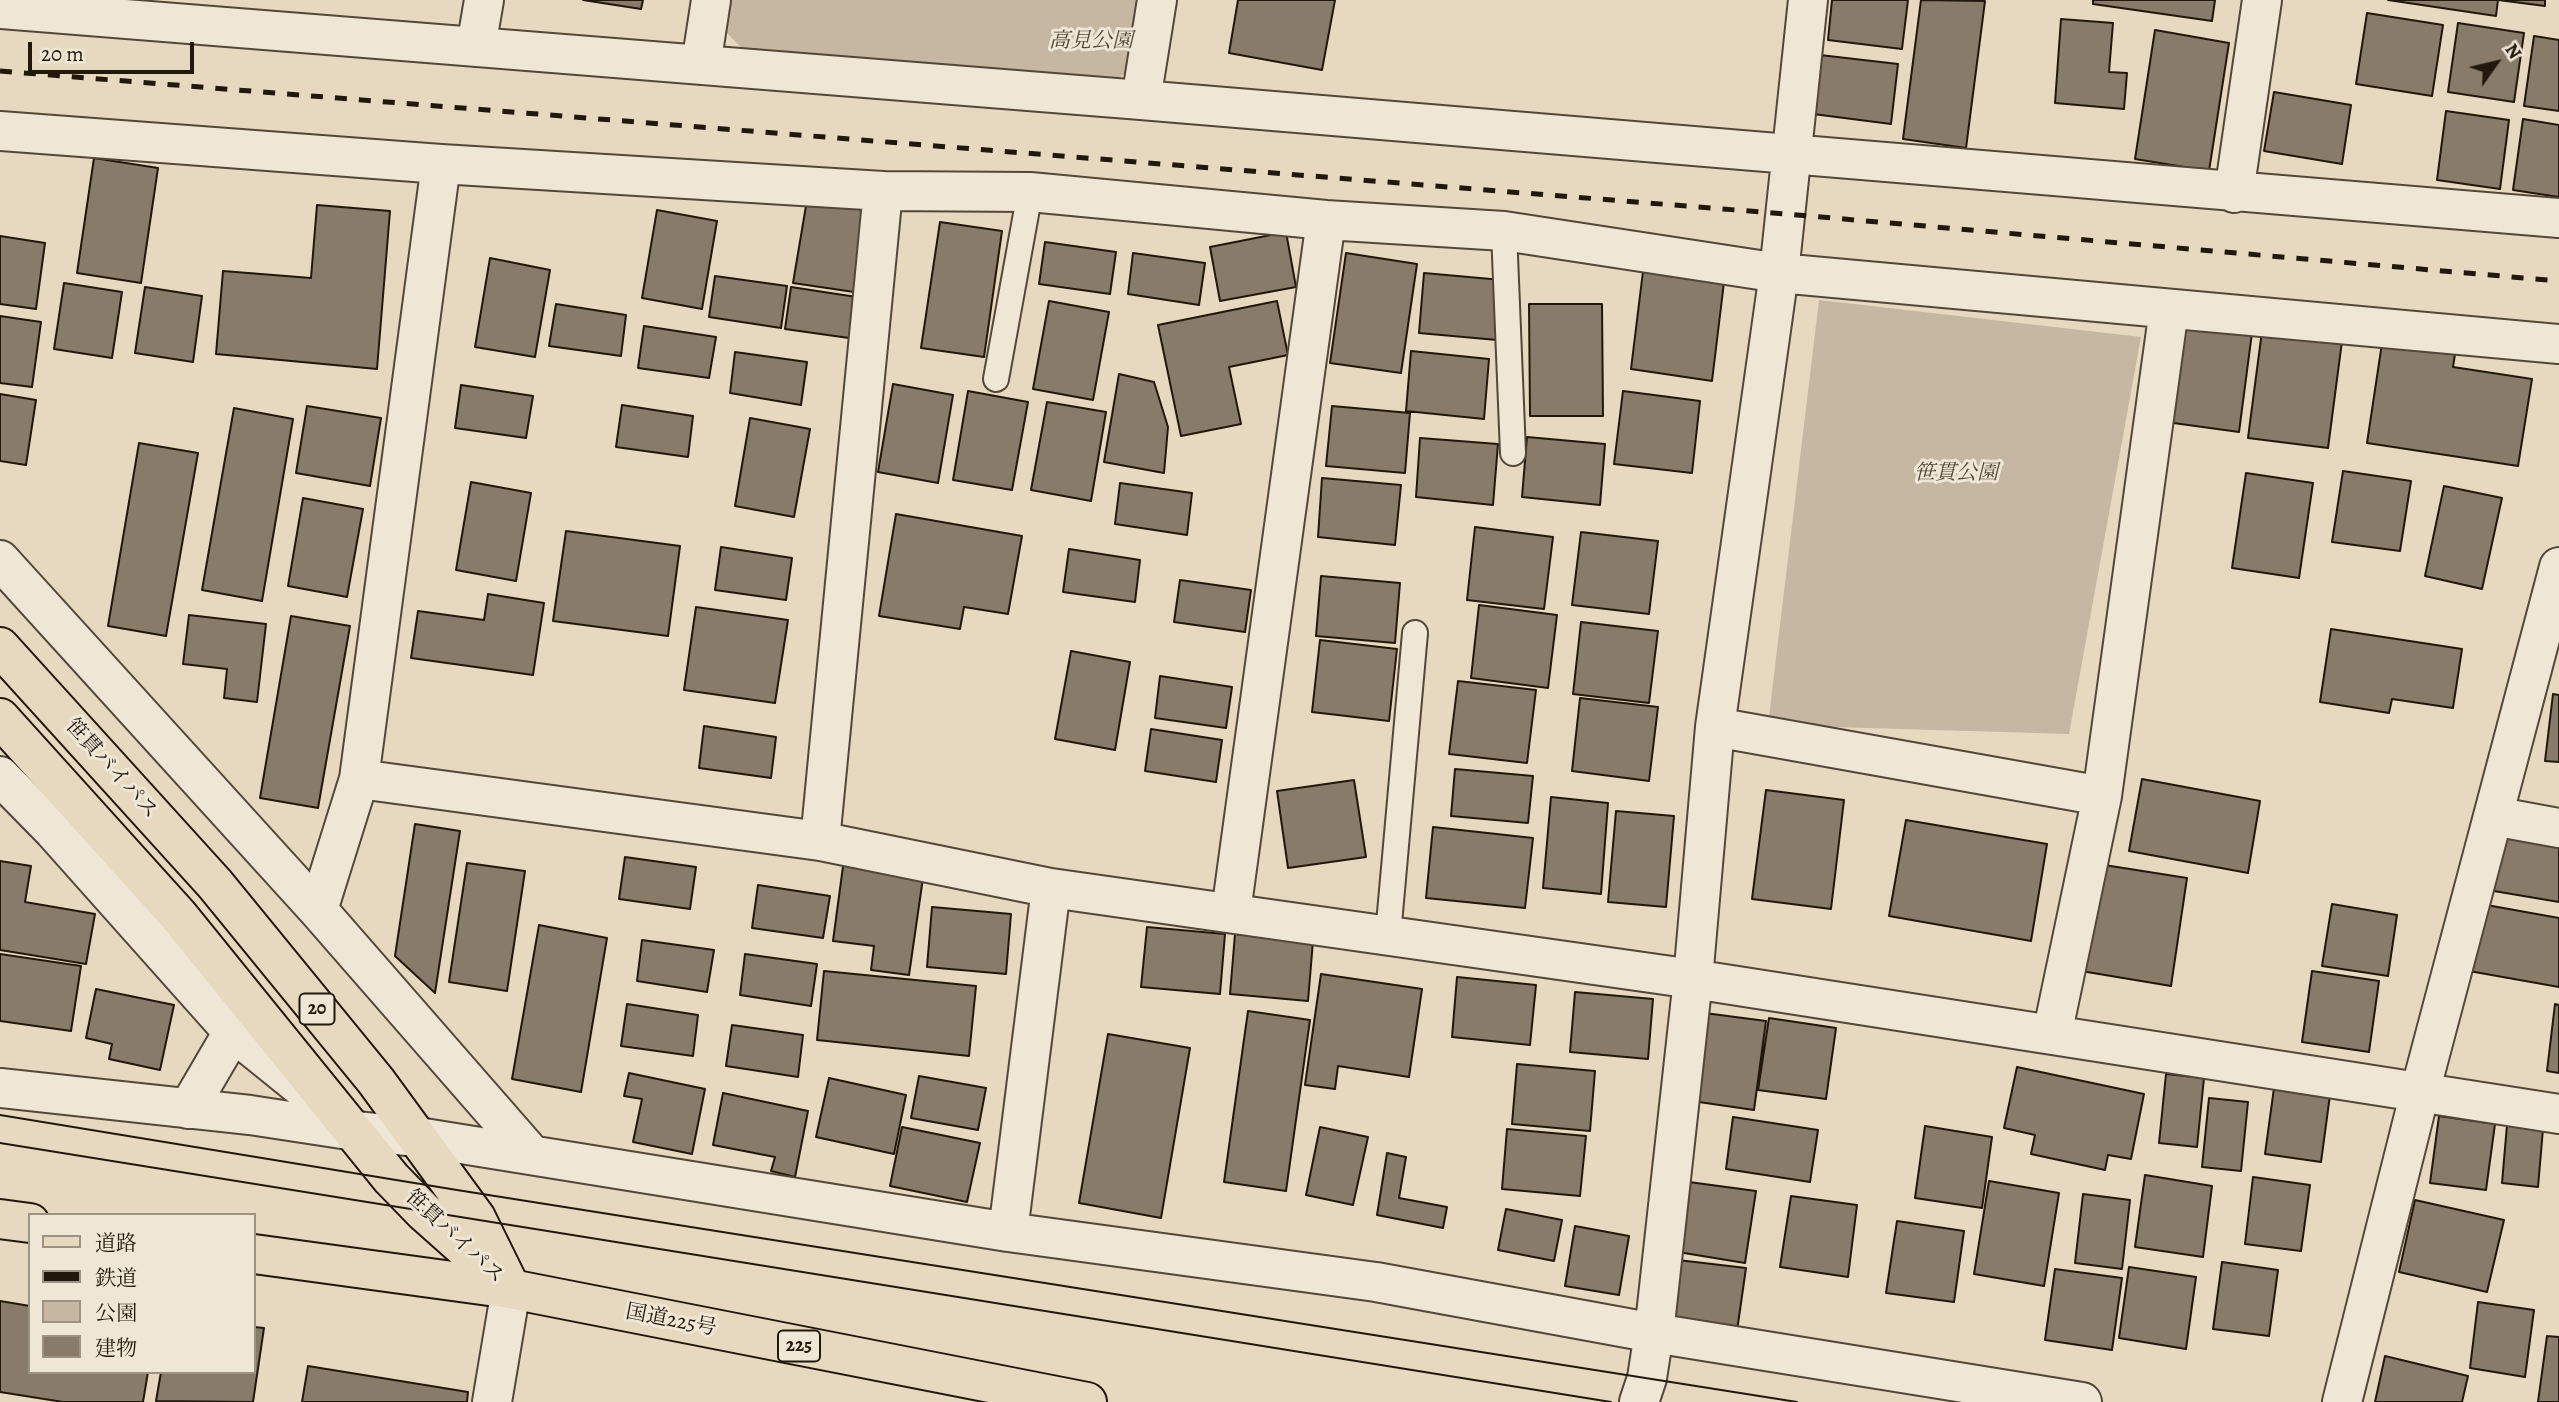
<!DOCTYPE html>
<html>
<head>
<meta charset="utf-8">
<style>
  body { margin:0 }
  #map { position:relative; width:2559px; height:1402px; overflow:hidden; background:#e7d8c0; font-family:Alegreya,"Noto Serif JP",serif }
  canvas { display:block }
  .legend { position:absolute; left:28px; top:1213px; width:228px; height:161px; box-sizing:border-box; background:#efe6d6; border:2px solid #9d9385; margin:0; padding:9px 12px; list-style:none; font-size:21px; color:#21170b }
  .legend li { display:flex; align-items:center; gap:14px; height:35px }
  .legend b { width:35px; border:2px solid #9d9385 }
  .north { position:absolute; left:2461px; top:28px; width:70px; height:70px; -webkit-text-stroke:5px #efe6d6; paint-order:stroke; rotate:56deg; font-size:19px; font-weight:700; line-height:28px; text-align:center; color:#21170b }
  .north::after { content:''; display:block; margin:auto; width:24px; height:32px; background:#21170b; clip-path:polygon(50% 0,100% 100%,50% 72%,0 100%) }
  .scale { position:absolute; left:28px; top:42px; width:166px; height:32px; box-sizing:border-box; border:4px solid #21170b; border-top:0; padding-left:9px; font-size:21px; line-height:24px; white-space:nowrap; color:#21170b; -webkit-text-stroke:5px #efe6d6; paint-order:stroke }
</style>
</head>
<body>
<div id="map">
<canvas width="2559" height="1402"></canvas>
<ul class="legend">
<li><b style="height:9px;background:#e7d8c0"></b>道路</li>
<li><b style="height:9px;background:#21170b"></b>鉄道</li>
<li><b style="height:19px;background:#c5b7a1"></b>公園</li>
<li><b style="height:19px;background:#887b69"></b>建物</li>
</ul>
<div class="north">N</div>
<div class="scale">20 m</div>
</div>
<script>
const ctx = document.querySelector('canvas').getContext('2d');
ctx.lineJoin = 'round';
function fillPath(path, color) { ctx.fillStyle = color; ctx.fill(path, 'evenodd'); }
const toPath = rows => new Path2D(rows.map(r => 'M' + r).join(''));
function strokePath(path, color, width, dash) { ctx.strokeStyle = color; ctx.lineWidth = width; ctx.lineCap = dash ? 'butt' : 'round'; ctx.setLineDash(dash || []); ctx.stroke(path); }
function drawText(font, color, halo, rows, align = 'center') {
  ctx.font = font + ' Alegreya,"Noto Serif JP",serif'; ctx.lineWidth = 6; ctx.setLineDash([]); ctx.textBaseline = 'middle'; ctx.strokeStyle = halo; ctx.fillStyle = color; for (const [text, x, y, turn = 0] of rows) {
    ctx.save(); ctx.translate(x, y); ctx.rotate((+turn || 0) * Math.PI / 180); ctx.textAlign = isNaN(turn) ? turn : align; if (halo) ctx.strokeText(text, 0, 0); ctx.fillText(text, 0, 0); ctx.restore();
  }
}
fillPath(toPath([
  [719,0,1142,0,1131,69,1110,85,749,56,715,20],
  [1819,300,2141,337,2069,734,1768,725]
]), '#c5b7a1');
const building = toPath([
  [583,0,643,0,641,9,583,0],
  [1238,0,1335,0,1322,70,1229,53,1238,0],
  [1832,0,1908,0,1902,49,1828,40,1832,0],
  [1921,0,1985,1,1966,148,1903,139,1921,0],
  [2093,0,2215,0,2212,21,2093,4,2093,0],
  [2388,0,2545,0,2545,6,2498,0,2496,16,2388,0],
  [2367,13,2443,25,2432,96,2356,84,2367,13],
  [2061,19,2113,23,2109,72,2127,73,2124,109,2055,103,2061,19],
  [2458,23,2524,33,2514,102,2448,92,2458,23],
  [2155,30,2229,43,2209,171,2135,159,2155,30],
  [2534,36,2559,40,2559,111,2524,106,2534,36],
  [1820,55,1898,64,1891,124,1813,114,1820,55],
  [2274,92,2351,105,2342,164,2264,151,2274,92],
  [2446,111,2509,120,2500,189,2437,180,2446,111],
  [2523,119,2559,125,2559,197,2513,190,2523,119],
  [94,158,158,168,141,283,77,273,94,158],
  [808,194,869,204,854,292,793,283,808,194],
  [317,205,390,211,377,369,216,354,223,271,311,278,317,205],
  [657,210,717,221,702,309,642,298,657,210],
  [940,222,1002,231,984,357,921,348,940,222],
  [1286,232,1296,287,1220,301,1210,247,1286,232],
  [0,236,45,243,36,309,0,304,0,236],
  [1045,242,1116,252,1110,294,1039,284,1045,242],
  [1133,253,1205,263,1199,305,1128,294,1133,253],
  [1346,253,1417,264,1401,373,1330,363,1346,253],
  [490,258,550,270,535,357,475,347,490,258],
  [1644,263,1725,274,1712,381,1631,369,1644,263],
  [1424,273,1502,280,1497,340,1419,333,1424,273],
  [715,276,787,286,781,328,709,317,715,276],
  [64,283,122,292,112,358,54,349,64,283],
  [145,287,202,296,193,362,135,353,145,287],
  [791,287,863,298,856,339,785,329,791,287],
  [1049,301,1109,312,1093,400,1033,389,1049,301],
  [1277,301,1288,355,1229,367,1241,424,1181,436,1158,325,1277,301],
  [556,304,626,315,621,356,549,346,556,304],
  [1529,304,1602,304,1603,416,1530,416,1529,304],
  [2172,314,2253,325,2239,432,2159,421,2172,314],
  [0,316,41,322,32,387,0,383,0,316],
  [644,326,716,337,709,378,638,368,644,326],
  [2384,330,2457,341,2453,367,2532,379,2518,466,2367,443,2384,330],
  [2262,331,2342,341,2328,448,2248,438,2262,331],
  [1411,351,1489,359,1484,419,1406,411,1411,351],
  [735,352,807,362,801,405,730,393,735,352],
  [1119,374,1154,382,1168,427,1164,473,1104,462,1119,374],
  [893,384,953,395,938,483,878,472,893,384],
  [461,385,533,396,526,438,455,428,461,385],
  [968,391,1028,402,1012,490,953,480,968,391],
  [1623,391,1700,401,1692,473,1614,464,1623,391],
  [0,394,36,400,26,465,0,461,0,394],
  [1047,402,1106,412,1091,501,1031,490,1047,402],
  [622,405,693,416,688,457,616,447,622,405],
  [307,406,381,418,370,486,296,473,307,406],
  [1332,406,1410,413,1405,473,1326,466,1332,406],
  [234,408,293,419,262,601,202,590,234,408],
  [750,418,810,429,794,517,735,506,750,418],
  [1527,437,1605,444,1600,505,1522,497,1527,437],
  [1420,438,1498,444,1493,505,1416,497,1420,438],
  [139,443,198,453,166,636,108,626,139,443],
  [2343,471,2411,481,2400,551,2332,542,2343,471],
  [2246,473,2313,483,2299,578,2232,568,2246,473],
  [1322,478,1401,485,1395,545,1318,537,1322,478],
  [471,482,531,493,516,581,456,570,471,482],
  [1120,483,1192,493,1187,535,1115,524,1120,483],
  [2444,486,2502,498,2482,589,2425,576,2444,486],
  [303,498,363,509,347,597,288,586,303,498],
  [896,514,1022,536,1008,614,964,607,960,629,879,616,896,514],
  [1475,527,1553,537,1544,609,1467,600,1475,527],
  [566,531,680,546,668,636,553,621,566,531],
  [1581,532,1658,541,1649,614,1572,605,1581,532],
  [721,547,792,558,786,600,715,590,721,547],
  [1069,549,1140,560,1135,602,1063,592,1069,549],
  [1321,576,1400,583,1395,643,1316,636,1321,576],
  [1180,580,1251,590,1245,632,1174,622,1180,580],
  [488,594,544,603,533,675,411,658,418,611,484,620,488,594],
  [1479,605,1557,615,1548,688,1471,678,1479,605],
  [696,607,788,620,775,703,684,690,696,607],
  [189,615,266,624,257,702,224,698,227,669,183,664,189,615],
  [291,616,350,626,318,808,260,798,291,616],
  [1581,622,1658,631,1649,703,1573,694,1581,622],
  [2331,629,2462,649,2453,708,2392,699,2389,713,2320,702,2331,629],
  [1320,640,1397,649,1389,721,1312,712,1320,640],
  [1071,651,1130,662,1115,750,1055,739,1071,651],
  [1160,676,1232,687,1226,728,1155,718,1160,676],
  [1458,681,1536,690,1527,763,1449,754,1458,681],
  [2553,694,2559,695,2559,762,2545,761,2553,694],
  [1580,698,1658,707,1649,781,1572,771,1580,698],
  [704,726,776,737,771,778,699,768,704,726],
  [1151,729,1222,740,1216,782,1145,771,1151,729],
  [1455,769,1533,776,1528,823,1451,816,1455,769],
  [2142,779,2260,801,2248,873,2129,851,2142,779],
  [1354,780,1366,857,1288,868,1277,791,1354,780],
  [1766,790,1844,800,1831,909,1752,899,1766,790],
  [1551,797,1608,803,1601,894,1543,888,1551,797],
  [1616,811,1674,816,1666,907,1608,902,1616,811],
  [1906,820,2047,844,2031,941,1889,916,1906,820],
  [2499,823,2559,834,2559,902,2488,890,2499,823],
  [415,824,460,831,435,993,395,956,415,824],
  [1433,827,1533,838,1525,908,1426,898,1433,827],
  [625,857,696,867,690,909,619,899,625,857],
  [844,859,924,871,909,975,871,970,874,946,833,941,844,859],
  [0,861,31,866,25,902,95,914,86,964,0,950,0,861],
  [467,863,525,871,507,991,449,982,467,863],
  [2098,864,2187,878,2171,986,2081,971,2098,864],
  [758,885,830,896,823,938,752,928,758,885],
  [2332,904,2397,915,2388,976,2322,966,2332,904],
  [2481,904,2559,918,2559,987,2469,971,2481,904],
  [932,907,1011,914,1006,974,927,967,932,907],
  [539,925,607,938,581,1092,512,1079,539,925],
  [1147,927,1225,934,1220,994,1141,987,1147,927],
  [1235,934,1313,941,1308,1001,1230,994,1235,934],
  [642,940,714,950,707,992,637,981,642,940],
  [0,954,81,966,71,1031,0,1021,0,954],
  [745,954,817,964,811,1006,740,995,745,954],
  [824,971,976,986,969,1056,817,1040,824,971],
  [2312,971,2379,981,2369,1052,2302,1042,2312,971],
  [1321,974,1422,989,1409,1077,1338,1066,1335,1089,1305,1085,1321,974],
  [1457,977,1536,985,1530,1045,1452,1037,1457,977],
  [96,989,174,1005,160,1070,109,1059,112,1044,86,1038,96,989],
  [1575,992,1653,999,1648,1059,1570,1052,1575,992],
  [627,1004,698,1015,693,1056,621,1046,627,1004],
  [2555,1004,2559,1005,2559,1073,2547,1071,2555,1004],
  [1248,1011,1310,1020,1286,1191,1224,1182,1248,1011],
  [1697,1012,1766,1021,1754,1110,1685,1100,1697,1012],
  [1769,1018,1836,1028,1826,1099,1758,1090,1769,1018],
  [732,1025,803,1035,798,1077,726,1066,732,1025],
  [1108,1034,1190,1048,1161,1218,1079,1203,1108,1034],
  [1517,1064,1595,1071,1590,1131,1512,1124,1517,1064],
  [2017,1067,2144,1094,2131,1159,2108,1155,2105,1170,2031,1154,2035,1135,2004,1128,2017,1067],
  [629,1073,705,1089,692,1154,633,1142,642,1099,624,1096,629,1073],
  [2166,1074,2204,1078,2197,1147,2159,1143,2166,1074],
  [919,1076,986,1088,978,1130,911,1118,919,1076],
  [829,1078,906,1095,894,1154,816,1137,829,1078],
  [2274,1088,2330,1095,2321,1162,2265,1154,2274,1088],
  [723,1093,808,1111,795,1177,771,1171,775,1157,713,1145,723,1093],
  [2209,1098,2248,1102,2241,1171,2202,1167,2209,1098],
  [2439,1116,2495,1124,2486,1190,2430,1183,2439,1116],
  [1733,1117,1818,1130,1810,1182,1726,1169,1733,1117],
  [2507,1125,2543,1129,2538,1187,2502,1183,2507,1125],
  [1925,1126,1992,1137,1982,1208,1915,1198,1925,1126],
  [902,1127,980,1143,967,1202,890,1186,902,1127],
  [1320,1127,1368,1137,1353,1205,1306,1195,1320,1127],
  [1507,1129,1586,1136,1580,1196,1502,1189,1507,1129],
  [1387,1153,1406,1157,1399,1198,1447,1207,1443,1228,1377,1215,1387,1153],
  [2145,1175,2212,1186,2203,1257,2135,1247,2145,1175],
  [2253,1177,2310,1185,2301,1251,2245,1244,2253,1177],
  [1989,1181,2059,1193,2044,1286,1974,1274,1989,1181],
  [1689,1182,1756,1191,1745,1263,1678,1252,1689,1182],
  [2083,1194,2130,1200,2122,1269,2075,1263,2083,1194],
  [1791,1196,1857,1205,1848,1277,1780,1267,1791,1196],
  [2415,1200,2504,1220,2487,1292,2399,1272,2415,1200],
  [1506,1209,1562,1220,1554,1261,1498,1250,1506,1209],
  [1897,1221,1964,1231,1954,1302,1886,1293,1897,1221],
  [1575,1226,1629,1236,1619,1295,1565,1286,1575,1226],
  [1678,1260,1746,1268,1737,1331,1670,1322,1678,1260],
  [2222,1262,2278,1270,2269,1336,2213,1329,2222,1262],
  [2129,1267,2196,1277,2186,1349,2119,1338,2129,1267],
  [2055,1269,2122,1278,2112,1350,2045,1340,2055,1269],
  [0,1301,30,1306,30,1372,148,1372,143,1402,63,1402,0,1392,0,1301],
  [2478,1302,2534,1310,2525,1377,2470,1368,2478,1302],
  [254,1327,264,1328,253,1402,156,1401,161,1372,254,1372,254,1327],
  [2547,1336,2559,1337,2559,1402,2538,1402,2547,1336],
  [2385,1356,2468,1376,2462,1402,2375,1402,2385,1356],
  [308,1366,468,1392,467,1402,302,1402,308,1366]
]);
fillPath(building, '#887b69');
strokePath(building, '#21170b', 2);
const lane = toPath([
  [1504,231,1513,453],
  [996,379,1030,192],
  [1388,935,1415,633]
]);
const street = toPath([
  [0,9,1141,100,2559,218],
  [476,47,484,0],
  [701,65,711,0],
  [1141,100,1157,0],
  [0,131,441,164,883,191,1030,192,1326,220,1504,231,1779,273,2559,344],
  [2234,193,2262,0],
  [0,560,318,910,531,1154],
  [1715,727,2102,796],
  [0,776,54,831,233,1032,316,1099],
  [359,779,820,841,1051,888,1693,979,2559,1114],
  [2493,816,2559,828],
  [820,841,883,191],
  [318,910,359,779,441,164],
  [1231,912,1326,220],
  [2052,1035,2102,796,2169,309],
  [0,1088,250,1115,355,1131,418,1137,1008,1232,1376,1282,1654,1333,2082,1402],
  [188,1109,233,1032],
  [1008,1232,1051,888],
  [492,1402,511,1289],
  [1639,1402,1647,1378,1654,1333,1693,979,1715,727,1779,273,1808,0],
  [2342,1402,2420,1092,2559,567]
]);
const primary = toPath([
  [0,647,215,884,376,1081,476,1218,511,1289],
  [0,718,178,915,391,1178,423,1211,496,1276]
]);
const highway = toPath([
  [0,1219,30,1223],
  [254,1254,511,1289,1087,1402]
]);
strokePath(lane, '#524738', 28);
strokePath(street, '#524738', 42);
strokePath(primary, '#21170b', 42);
strokePath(highway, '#21170b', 42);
strokePath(lane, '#efe6d6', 24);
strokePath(street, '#efe6d6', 38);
strokePath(primary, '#e7d8c0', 38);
strokePath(highway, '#e7d8c0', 38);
strokePath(toPath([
  [0,1115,457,1190,1797,1402],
  [0,1143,1611,1402]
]), '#21170b', 2);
strokePath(toPath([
  [0,71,1786,214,2559,281]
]), '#21170b', 5, [12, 12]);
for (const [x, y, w] of [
  [317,1009,35],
  [799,1346,42]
]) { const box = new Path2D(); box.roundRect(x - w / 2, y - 15.5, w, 31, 5); ctx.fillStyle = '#efe6d6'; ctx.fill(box); strokePath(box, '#21170b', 2); }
drawText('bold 19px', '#21170b', null, [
  ["20",317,1009],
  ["225",799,1346]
]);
drawText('italic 21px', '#524738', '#efe6d6', [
  ["高見公園",1091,42],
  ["笹貫公園",1956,474]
]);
drawText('21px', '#21170b', '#efe6d6', [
  ["笹貫バイパス",111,769,48],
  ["笹貫バイパス",454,1237,43],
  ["国道225号",671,1321,11]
]);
</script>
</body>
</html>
